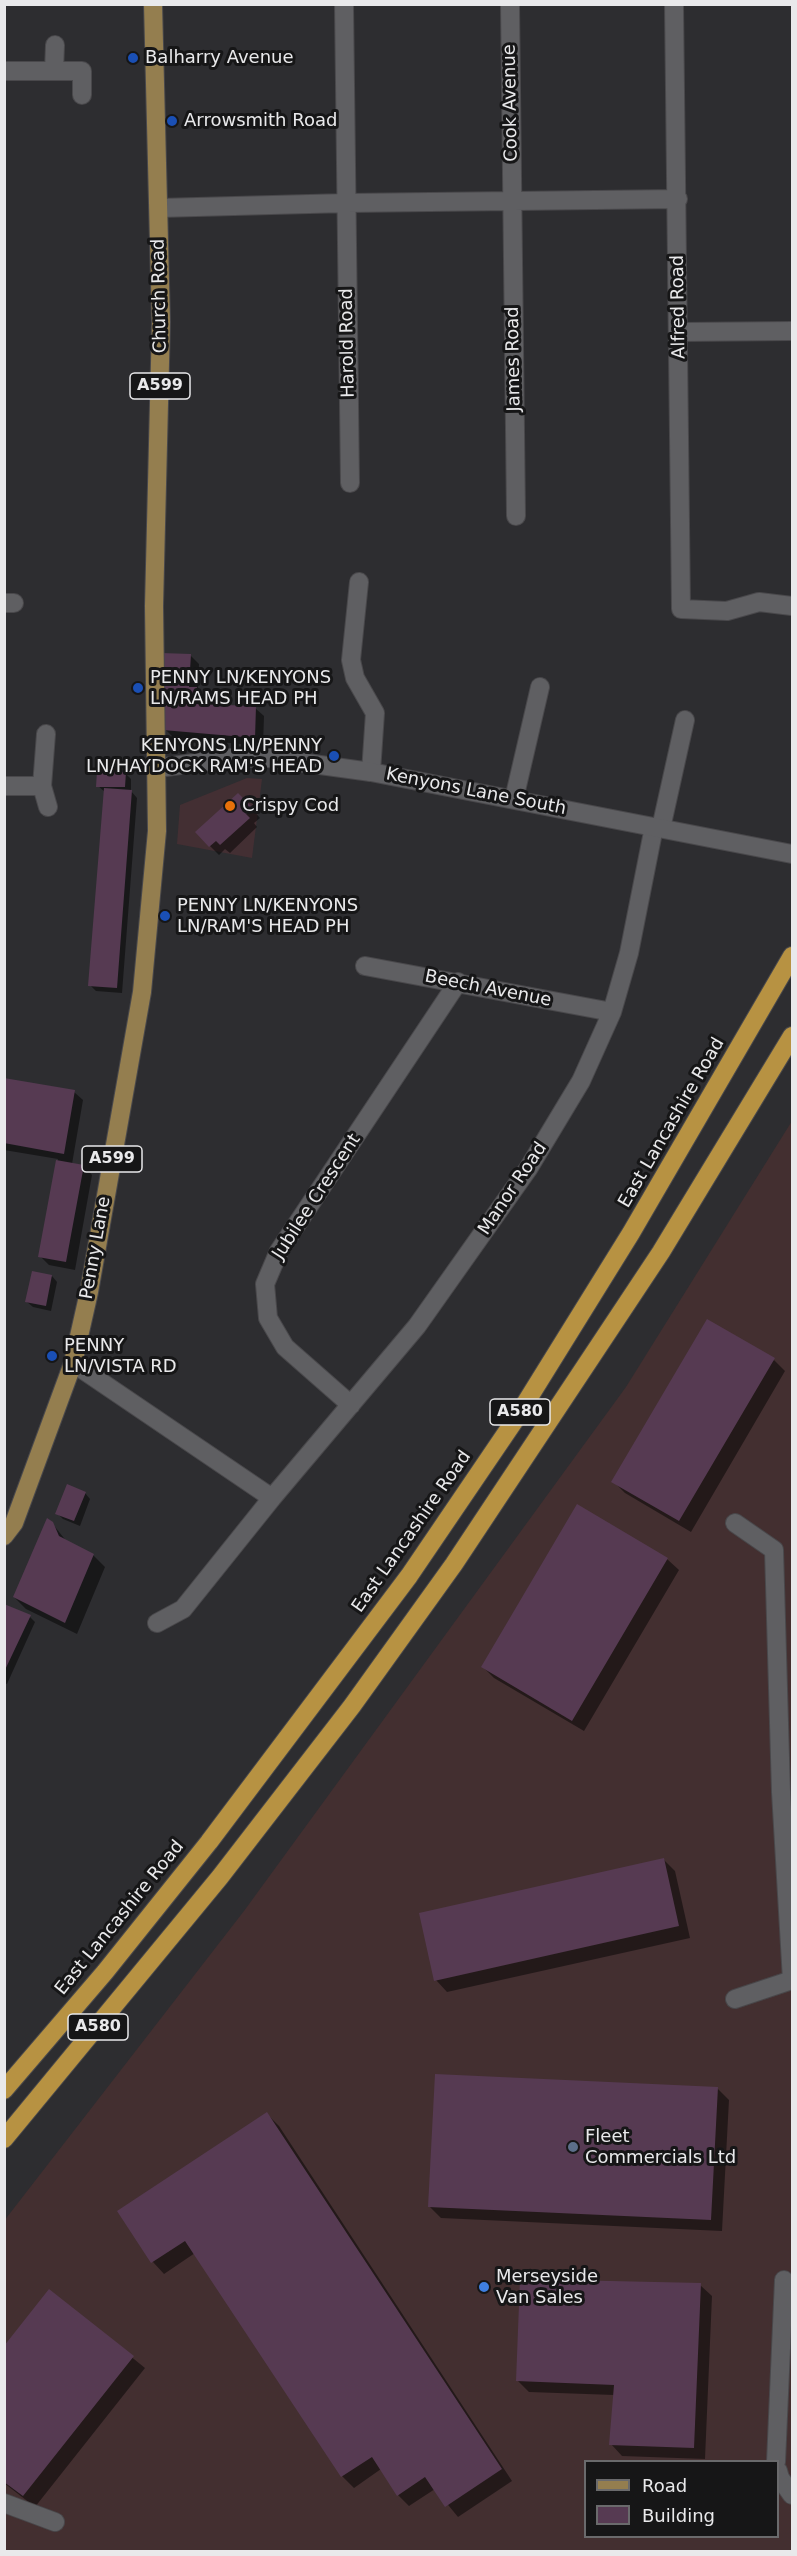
<!DOCTYPE html>
<html>
<head>
<meta charset="utf-8">
<style>
  body { margin:0 }
  #map { position:relative; width:797px; height:2556px; overflow:hidden; background:#2d2d30; font-family:"DejaVu Sans",sans-serif }
  canvas { display:block }
  .frame { position:absolute; inset:0; border:6px solid #e9e9eb; pointer-events:none }
  .legend { position:absolute; left:584px; top:2460px; width:195px; height:78px; box-sizing:border-box; background:#161617; border:2px solid #6a6a6c; margin:0; padding:8px 10px; list-style:none; font-size:18px; color:#e9e9eb }
  .legend li { display:flex; align-items:center; gap:12px; height:30px }
  .legend b { width:30px; border:2px solid #6a6a6c }
</style>
</head>
<body>
<div id="map">
<canvas width="797" height="2556"></canvas>
<div class="frame"></div>
<ul class="legend">
<li><b style="height:8px;background:#947e4f"></b>Road</li>
<li><b style="height:16px;background:#563a52"></b>Building</li>
</ul>
</div>
<script>
const ctx = document.querySelector('canvas').getContext('2d');
ctx.lineJoin = 'round';
function fillPath(path, color) { ctx.fillStyle = color; ctx.fill(path, 'evenodd'); }
const toPath = rows => new Path2D(rows.map(r => 'M' + r).join(''));
function strokePath(path, color, width, dash) { ctx.strokeStyle = color; ctx.lineWidth = width; ctx.lineCap = dash ? 'butt' : 'round'; ctx.setLineDash(dash || []); ctx.stroke(path); }
function drawText(font, color, halo, rows, align = 'center') {
  ctx.font = font + ' "DejaVu Sans",sans-serif'; ctx.lineWidth = 6; ctx.setLineDash([]); ctx.textBaseline = 'middle'; ctx.strokeStyle = halo; ctx.fillStyle = color; for (const [text, x, y, turn = 0] of rows) {
    ctx.save(); ctx.translate(x, y); ctx.rotate((+turn || 0) * Math.PI / 180); ctx.textAlign = isNaN(turn) ? turn : align; if (halo) ctx.strokeText(text, 0, 0); ctx.fillText(text, 0, 0); ctx.restore();
  }
}
fillPath(toPath([
  [247,778,262,779,252,858,177,844,180,805]
]), '#432f33');
fillPath(toPath([
  [792,1121,792,2551,5,2551,4,2221,244,1911,626,1387],
  [586,2462,778,2462,778,2536,586,2536]
]), '#432f30');
fillPath(toPath([
  [190,655,199,664,198,690,205,698,205,706,255,708,264,716,263,746,174,738,165,729],
  [125,773,131,779,131,791,137,798,122,993,96,991,90,985,105,792,98,786],
  [247,803,260,818,254,823,257,827,230,853,225,849,219,855,197,833],
  [4,1080,74,1092,83,1100,72,1164,84,1166,92,1175,75,1270,49,1265,40,1256,58,1159,4,1150],
  [52,1276,57,1282,51,1311,33,1307,27,1302],
  [774,1360,785,1371,691,1532,625,1493,613,1481],
  [85,1493,90,1499,80,1526,63,1519,57,1513],
  [52,1523,67,1542,93,1555,105,1567,77,1634,26,1609,14,1597],
  [667,1559,679,1570,584,1731,494,1678,483,1667],
  [4,1608,30,1617,35,1622,7,1684,4,1683],
  [664,1860,675,1871,690,1938,447,1992,436,1980],
  [717,2088,729,2100,722,2231,441,2218,430,2207],
  [267,2114,279,2126,512,2481,458,2517,435,2489,409,2506,398,2495,381,2469,354,2488,342,2476,195,2253,164,2274,153,2262,119,2212],
  [700,2285,712,2296,705,2459,622,2456,611,2444,614,2395,529,2392,518,2381],
  [50,2291,145,2368,35,2507,4,2483,4,2348]
]), '#0007');
fillPath(toPath([
  [161,653,191,654,189,687,197,687,196,704,256,706,255,738,163,730],
  [97,771,126,772,125,787,96,787],
  [104,788,132,790,117,988,88,986],
  [238,793,253,808,246,814,250,818,220,845,216,841,209,847,195,832],
  [4,1078,75,1090,64,1154,4,1143],
  [56,1160,84,1165,66,1262,38,1257],
  [32,1271,52,1275,46,1306,25,1302],
  [707,1319,775,1358,679,1521,611,1482],
  [67,1484,86,1492,74,1521,55,1514],
  [577,1504,668,1558,572,1721,481,1667],
  [47,1518,53,1522,59,1536,94,1554,65,1623,13,1597],
  [4,1604,31,1615,4,1672],
  [664,1858,679,1926,434,1981,419,1913],
  [435,2074,718,2087,711,2220,428,2207],
  [267,2112,502,2469,445,2507,425,2477,397,2496,372,2457,341,2477,185,2241,151,2263,117,2211],
  [520,2279,701,2283,694,2448,609,2445,614,2385,516,2381],
  [49,2289,134,2356,23,2496,4,2482,4,2346]
]), '#563a52');
const street = toPath([
  [344,4,350,483],
  [510,4,516,516],
  [674,4,681,609,727,611,759,602,792,606],
  [4,71,82,71,82,95],
  [54,71,55,45],
  [159,208,347,203,678,199],
  [680,332,792,331],
  [359,582,351,660,355,678,375,713,371,772],
  [4,603,14,603],
  [46,734,42,786,48,807],
  [4,786,42,786],
  [514,799,540,687],
  [661,828,685,720],
  [365,966,612,1012],
  [73,1363,272,1498],
  [351,1405,285,1347,268,1318,265,1284,279,1251,458,982],
  [735,1523,774,1550,781,1792,792,1980],
  [157,1623,183,1609,272,1498,417,1326,528,1169,581,1081,612,1012,629,953,654,827],
  [735,1999,792,1980],
  [776,2462,784,2280],
  [778,2471,780,2478,792,2495],
  [4,2503,55,2522]
]);
const secondary = toPath([
  [158,768,232,758,269,758,371,772,792,854]
]);
const primary = toPath([
  [4,1536,14,1523,73,1363,89,1292,142,992,157,831,154,606,161,322,153,4]
]);
const highway = toPath([
  [4,2090,105,1972,209,1842,409,1576,515,1420,631,1233,792,956],
  [4,2139,220,1877,352,1706,454,1564,661,1252,792,1036]
]);
strokePath(street, '#49484b', 20);
strokePath(secondary, '#49484b', 20);
strokePath(primary, '#49484b', 20);
strokePath(highway, '#49484b', 20);
strokePath(street, '#5f5f62', 18);
strokePath(secondary, '#5f5f62', 18);
strokePath(primary, '#947e4f', 18);
strokePath(highway, '#b79242', 18);
for (const [x, y, r, color] of [
  [133,58,6,"#1a4fb4"],
  [172,121,6,"#1a4fb4"],
  [138,688,6,"#1a4fb4"],
  [334,756,6,"#1a4fb4"],
  [230,806,6,"#e8710a"],
  [165,916,6,"#1a4fb4"],
  [52,1356,6,"#1a4fb4"],
  [573,2147,6,"#5c6f8a"],
  [484,2287,6,"#3f7fe0"]
]) { const dot = new Path2D(); dot.arc(x, y, r, 0, 2 * Math.PI); ctx.fillStyle = color; ctx.fill(dot); strokePath(dot, '#161617', 2); }
for (const [x, y, w] of [
  [160,386,60],
  [112,1159,60],
  [520,1412,60],
  [98,2027,60]
]) { const box = new Path2D(); box.roundRect(x - w / 2, y - 13, w, 26, 4.5); ctx.fillStyle = '#161617'; ctx.fill(box); strokePath(box, '#e9e9eb', 1.5); }
drawText('bold 16px', '#e9e9eb', null, [
  ["A599",160,386],
  ["A599",112,1159],
  ["A580",520,1412],
  ["A580",98,2027]
]);
drawText('18px', '#e9e9eb', '#161617', [
  ["Balharry Avenue",145,58],
  ["Arrowsmith Road",184,121],
  ["PENNY LN/KENYONS",150,678],
  ["LN/RAMS HEAD PH",150,699],
  ["KENYONS LN/PENNY",322,746,"right"],
  ["LN/HAYDOCK RAM'S HEAD",322,767,"right"],
  ["Crispy Cod",242,806],
  ["PENNY LN/KENYONS",177,906],
  ["LN/RAM'S HEAD PH",177,927],
  ["PENNY",64,1346],
  ["LN/VISTA RD",64,1367],
  ["Fleet",585,2137],
  ["Commercials Ltd",585,2158],
  ["Merseyside",496,2277],
  ["Van Sales",496,2298]
], 'left');
drawText('18px', '#e9e9eb', '#161617', [
  ["Cook Avenue",511,103,-91],
  ["Church Road",160,296,-91],
  ["Alfred Road",679,307,-91],
  ["Harold Road",348,343,-91],
  ["James Road",514,359,-91],
  ["Kenyons Lane South",476,792,11],
  ["Beech Avenue",488,989,11],
  ["East Lancashire Road",672,1123,-60],
  ["Manor Road",513,1189,-56],
  ["Jubilee Crescent",317,1197,-57],
  ["Penny Lane",96,1248,-80],
  ["East Lancashire Road",412,1532,-55],
  ["East Lancashire Road",120,1918,-51]
]);
</script>
</body>
</html>
